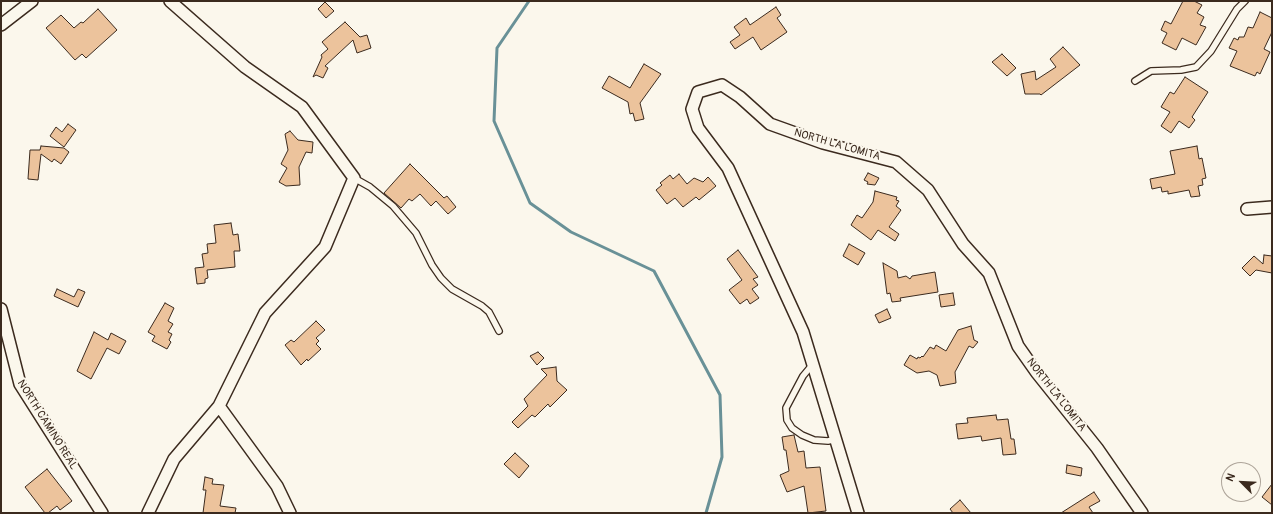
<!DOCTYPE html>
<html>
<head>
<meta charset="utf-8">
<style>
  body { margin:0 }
  #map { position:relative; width:1273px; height:514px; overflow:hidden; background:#fbf7ec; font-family:Pangolin,sans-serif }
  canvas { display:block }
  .frame { position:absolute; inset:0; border:2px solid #3b2a1e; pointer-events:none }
  .north { position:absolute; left:1221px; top:462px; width:40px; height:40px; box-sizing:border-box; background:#fbf7ec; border:1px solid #aea59a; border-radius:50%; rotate:294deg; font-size:11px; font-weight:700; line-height:16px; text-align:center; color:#3b2a1e }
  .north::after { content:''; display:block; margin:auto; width:14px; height:18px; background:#3b2a1e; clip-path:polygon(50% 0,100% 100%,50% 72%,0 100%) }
</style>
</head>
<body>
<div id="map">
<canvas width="1273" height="514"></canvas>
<div class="frame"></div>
<div class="north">N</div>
</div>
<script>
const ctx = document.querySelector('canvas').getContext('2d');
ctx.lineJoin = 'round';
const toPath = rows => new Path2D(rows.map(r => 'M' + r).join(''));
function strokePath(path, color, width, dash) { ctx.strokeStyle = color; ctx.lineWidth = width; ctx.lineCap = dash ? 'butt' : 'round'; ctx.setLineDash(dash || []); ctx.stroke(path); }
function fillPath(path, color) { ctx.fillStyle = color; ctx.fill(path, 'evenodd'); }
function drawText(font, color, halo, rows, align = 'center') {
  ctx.font = font + ' Pangolin,sans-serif'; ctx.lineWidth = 4; ctx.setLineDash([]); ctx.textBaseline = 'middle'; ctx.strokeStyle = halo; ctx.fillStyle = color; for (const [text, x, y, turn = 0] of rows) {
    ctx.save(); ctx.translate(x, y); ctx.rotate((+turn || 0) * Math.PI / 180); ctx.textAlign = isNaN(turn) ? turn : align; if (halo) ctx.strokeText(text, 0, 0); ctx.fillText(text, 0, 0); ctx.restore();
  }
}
strokePath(toPath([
  [529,1,497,48,494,121,530,203,571,232,654,271,720,395,722,457,706,513]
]), '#699197', 3);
const building = toPath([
  [1183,1,1194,1,1202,5,1197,13,1204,17,1200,25,1206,27,1196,45,1182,38,1176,50,1162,43,1167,33,1161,30,1165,21,1171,24,1183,1],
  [325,2,334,11,326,18,318,9,325,2],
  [776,7,781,15,777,18,787,32,761,50,753,37,735,49,730,42,740,35,734,27,746,18,750,25,776,7],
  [98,9,117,30,86,58,82,54,75,60,46,28,61,15,74,28,81,22,83,23,98,9],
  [1260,12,1272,18,1272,32,1264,49,1270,52,1260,74,1257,72,1255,76,1230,66,1237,51,1229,48,1234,38,1238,40,1239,37,1244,37,1248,27,1253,28,1260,12],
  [345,22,360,37,367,35,371,48,357,53,353,40,325,66,328,68,323,78,316,75,313,77,322,57,321,55,328,49,322,42,345,22],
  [1063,47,1080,65,1041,95,1040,94,1025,94,1021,74,1035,71,1036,80,1056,67,1050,59,1063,47],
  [1002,54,1016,68,1007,76,992,62,1002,54],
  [644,64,661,74,640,103,644,119,635,121,633,113,630,114,628,102,602,88,609,76,630,88,644,64],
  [1185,77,1208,92,1192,117,1195,120,1189,128,1179,121,1171,133,1161,126,1170,112,1161,107,1170,92,1174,94,1185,77],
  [68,124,76,130,64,147,50,136,56,127,62,132,68,124],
  [290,131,298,140,313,142,312,153,306,152,299,167,300,185,286,186,279,182,287,168,281,164,288,150,285,134,290,131],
  [41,146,64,148,69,152,61,164,54,159,52,162,41,154,38,180,28,179,30,150,40,150,41,146],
  [1197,146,1199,159,1202,158,1206,178,1202,179,1203,185,1198,186,1200,196,1191,197,1189,190,1168,194,1168,191,1162,192,1161,187,1152,189,1150,179,1175,174,1170,151,1197,146],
  [410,164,444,198,447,196,456,207,448,214,436,201,431,206,420,194,412,201,409,199,401,208,384,193,410,164],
  [868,173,879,178,875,185,867,184,868,182,864,180,868,173],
  [679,174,687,184,694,178,703,182,708,177,716,186,699,200,696,197,683,207,675,198,667,204,656,190,662,185,660,183,670,175,673,179,679,174],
  [875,191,897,197,896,200,899,201,896,206,901,210,889,227,899,234,895,241,878,230,871,240,851,225,857,215,862,218,873,202,875,191],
  [231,223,233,235,238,234,240,251,234,251,235,267,207,270,208,278,205,279,205,283,197,284,195,268,204,267,202,254,208,253,207,244,216,243,214,225,231,223],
  [849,244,865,253,858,265,843,256,849,244],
  [738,250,758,277,753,279,758,285,752,289,759,298,750,304,747,299,740,304,729,290,742,280,727,259,738,250],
  [1264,255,1272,256,1272,273,1256,270,1250,276,1242,268,1254,256,1263,264,1264,255],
  [883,263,897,271,898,278,906,276,910,279,912,276,935,272,938,292,900,298,901,301,892,302,890,293,887,294,883,263],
  [57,289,74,297,78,289,85,292,78,307,54,296,57,289],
  [953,293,955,305,941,307,939,295,953,293],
  [165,303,174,308,168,321,173,324,168,332,172,334,169,340,171,342,167,349,152,341,155,336,148,332,165,303],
  [887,309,891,318,879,323,875,315,887,309],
  [316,321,325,330,316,338,319,341,316,344,321,349,308,361,307,359,301,365,285,345,291,340,294,342,316,321],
  [971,326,974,340,978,342,973,348,969,346,955,372,956,383,940,386,937,375,929,371,917,373,904,365,910,355,917,359,918,357,920,358,922,356,923,357,930,347,934,349,936,345,946,351,958,330,971,326],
  [94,332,108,340,111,333,126,341,119,354,107,348,91,379,77,371,94,332],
  [538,352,544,358,537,365,530,356,538,352],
  [556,367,557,381,567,390,550,407,548,404,535,417,532,415,518,428,512,422,528,406,524,399,547,375,541,369,556,367],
  [996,415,997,420,1008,419,1011,439,1014,439,1016,454,1003,455,1001,438,982,441,981,436,958,439,956,424,968,423,967,418,996,415],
  [794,435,798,452,804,451,806,468,820,467,826,511,808,513,804,486,787,492,780,475,789,471,786,450,784,450,782,437,794,435],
  [515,453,529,466,519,478,504,464,515,453],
  [1067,465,1082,468,1081,476,1066,473,1067,465],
  [47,469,72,501,60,510,57,506,48,513,45,513,25,487,47,469],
  [205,477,213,479,212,484,224,485,220,506,236,508,235,513,203,513,206,490,203,490,205,477],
  [1272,484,1272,505,1262,497,1272,484],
  [1094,492,1100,501,1089,507,1093,513,1061,513,1094,492],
  [960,500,971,513,953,513,950,509,960,500]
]);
fillPath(building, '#ecc39c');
strokePath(building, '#3b2a1e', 1);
const service = toPath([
  [1135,81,1151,71,1181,70,1196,67,1211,51,1237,9,1245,1],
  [354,178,370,187,393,206,416,233,432,265,441,278,452,289,482,306,489,312,499,331],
  [813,364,803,376,786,408,787,420,792,428,802,435,814,440,828,441,836,439]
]);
const minor = toPath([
  [1,25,32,1],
  [1247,209,1272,207],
  [1,309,20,384,102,513],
  [219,406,277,486,290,513],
  [148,513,174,459,219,406,265,313,325,247,354,178,302,107,245,67,170,1],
  [858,513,803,332,728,168,698,128,692,109,698,92,722,85,740,97,770,124,823,143,896,162,928,190,963,244,989,273,1018,346,1037,373,1097,448,1142,513]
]);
strokePath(service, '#3b2a1e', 8);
strokePath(minor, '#3b2a1e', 14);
strokePath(service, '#fbf7ec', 5.5);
strokePath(minor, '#fbf7ec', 11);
drawText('11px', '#3b2a1e', '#fbf7ec', [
  ["NORTH LA LOMITA",837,145,16],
  ["NORTH LA LOMITA",1056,395,52],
  ["NORTH CAMINO REAL",47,425,58]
]);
</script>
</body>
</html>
